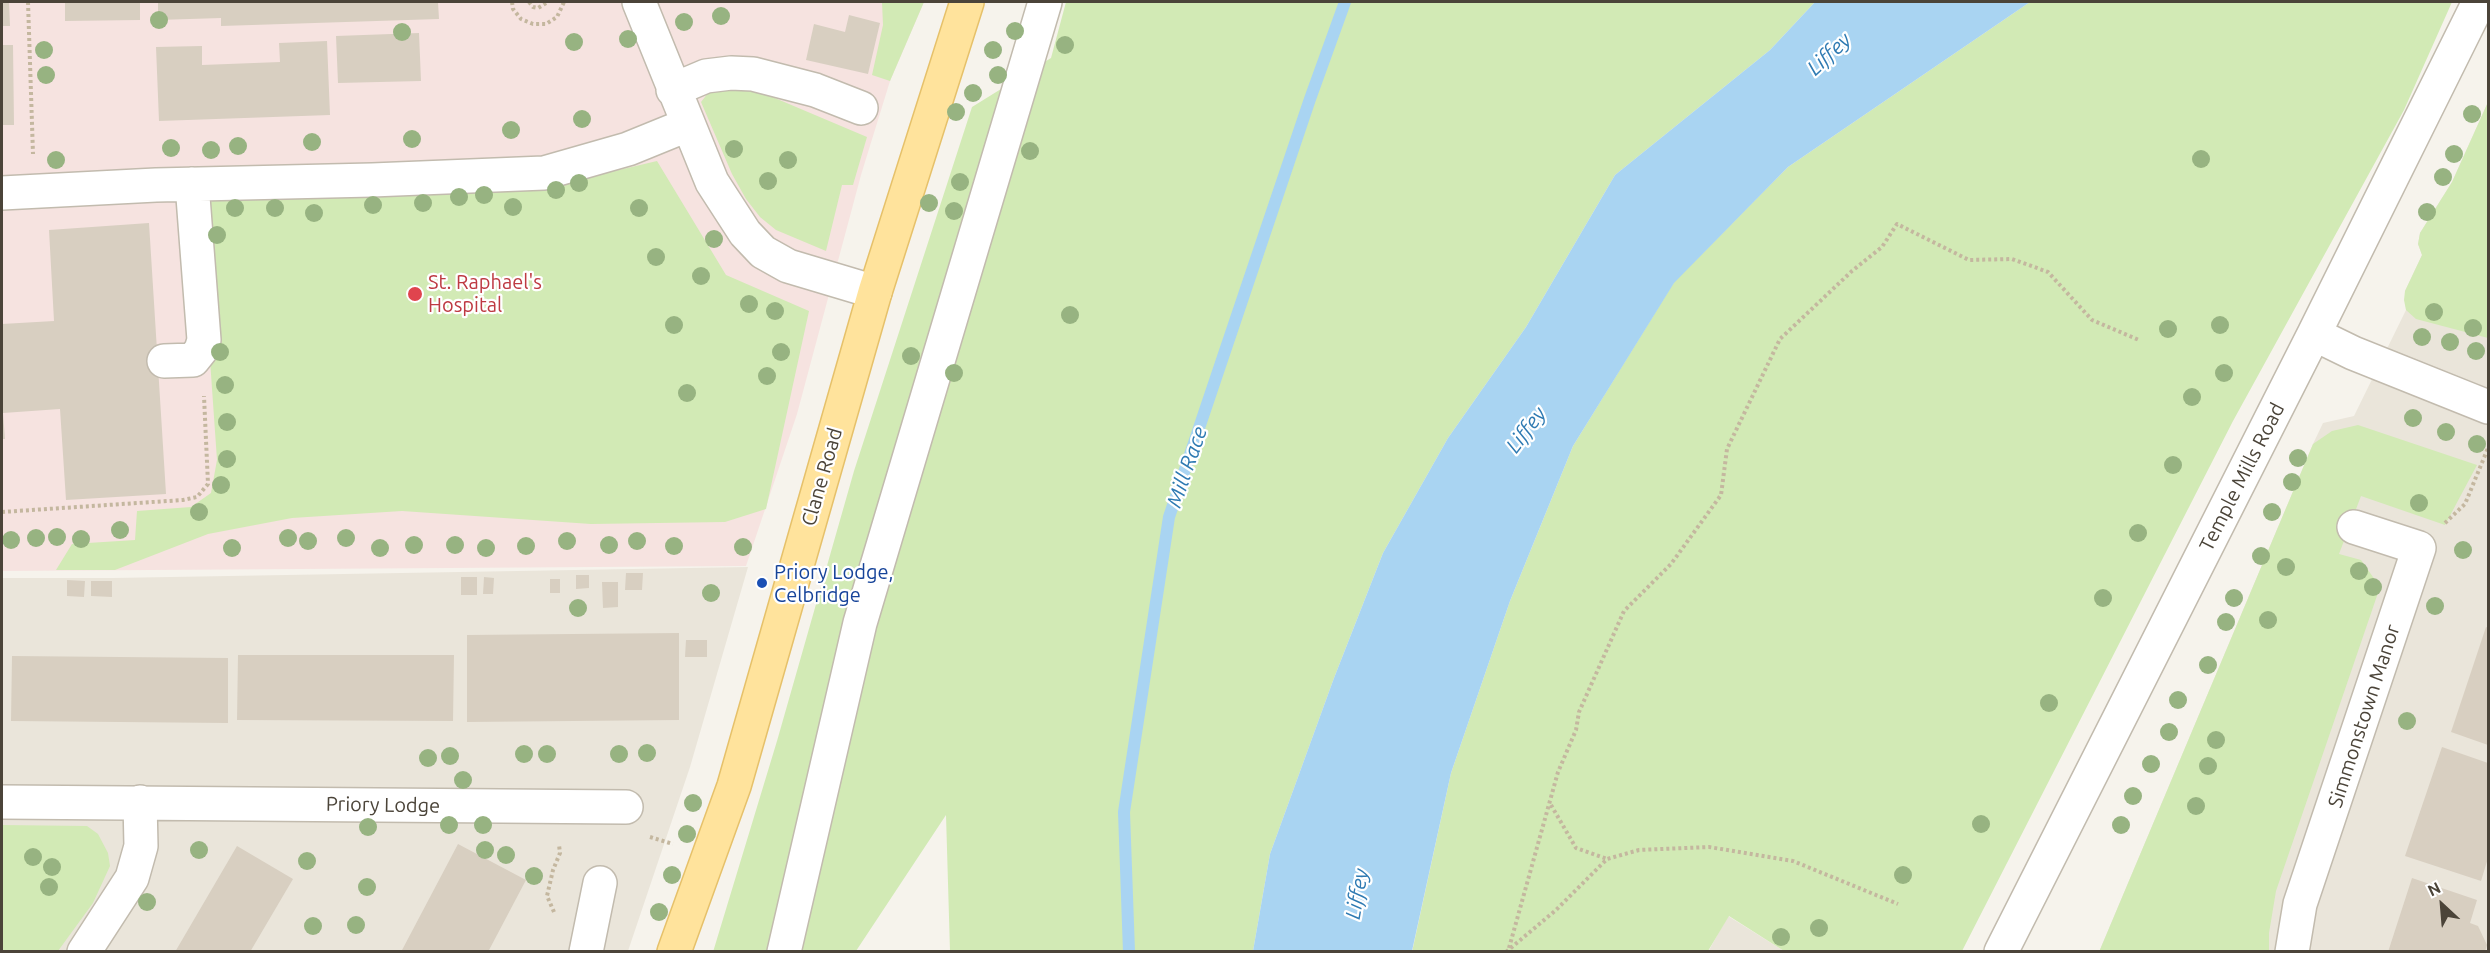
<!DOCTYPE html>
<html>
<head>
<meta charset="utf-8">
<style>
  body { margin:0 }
  #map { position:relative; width:2490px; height:953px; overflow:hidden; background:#f6f3ec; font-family:Ubuntu,sans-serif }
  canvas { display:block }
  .frame { position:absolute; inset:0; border:3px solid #4b4439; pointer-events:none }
  .north { position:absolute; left:2412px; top:875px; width:60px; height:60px; -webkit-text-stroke:4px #fff; paint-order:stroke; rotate:334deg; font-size:16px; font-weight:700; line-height:24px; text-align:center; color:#4b4439 }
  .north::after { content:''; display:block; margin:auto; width:21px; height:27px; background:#4b4439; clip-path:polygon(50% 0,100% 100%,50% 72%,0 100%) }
</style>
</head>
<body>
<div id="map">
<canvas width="2490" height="953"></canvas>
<div class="frame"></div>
<div class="north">N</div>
</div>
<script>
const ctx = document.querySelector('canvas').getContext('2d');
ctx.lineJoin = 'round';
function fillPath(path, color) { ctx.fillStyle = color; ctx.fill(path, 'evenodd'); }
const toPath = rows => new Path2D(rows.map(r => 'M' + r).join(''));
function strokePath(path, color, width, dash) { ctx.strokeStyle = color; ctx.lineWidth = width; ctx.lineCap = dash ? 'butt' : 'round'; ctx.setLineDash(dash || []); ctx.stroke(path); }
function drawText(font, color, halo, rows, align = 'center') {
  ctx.font = font + ' Ubuntu,sans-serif'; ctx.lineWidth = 4.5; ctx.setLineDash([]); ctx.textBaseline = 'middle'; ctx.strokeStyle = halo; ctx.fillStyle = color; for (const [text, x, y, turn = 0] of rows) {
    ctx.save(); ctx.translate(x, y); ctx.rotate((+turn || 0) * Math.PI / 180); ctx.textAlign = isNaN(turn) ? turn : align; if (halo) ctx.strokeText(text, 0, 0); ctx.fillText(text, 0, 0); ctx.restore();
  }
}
fillPath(toPath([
  [2488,102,2488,951,2099,952,2313,444,2323,423,2354,416,2406,310,2405,291,2422,255,2418,244,2420,233,2452,182],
  [748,567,690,767,628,951,2,952,2,578,113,578],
  [1728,916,1784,951,1708,952]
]), '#eae5da');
fillPath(toPath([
  [2,2,924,2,890,81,861,175,797,414,746,566,2,571]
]), '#f6e3e0');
fillPath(toPath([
  [882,2,924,2,890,81,872,75,883,25],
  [1066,2,1815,2,1770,50,1615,175,1526,327,1448,438,1383,553,1334,678,1270,854,1253,951,950,951,946,815,856,951,713,952,777,741,854,471,972,107,1051,58],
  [2030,2,2452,2,2404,110,2233,421,1962,951,1784,951,1729,916,1708,951,1412,952,1451,773,1510,601,1573,446,1674,282,1788,167],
  [722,82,763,93,867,137,853,185,842,185,826,251,776,230,760,217,746,199,732,174,701,102,712,88],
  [2488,102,2488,338,2416,319,2406,310,2404,300,2405,291,2422,255,2418,244,2420,233,2452,182],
  [657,161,726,275,809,311,766,509,725,522,591,524,402,511,292,518,208,534,115,570,56,570,72,544,135,540,137,511,191,507,211,493,217,460,201,231,203,214,212,201,224,195,534,190],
  [2358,425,2477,465,2445,525,2361,496,2339,554,2361,560,2380,587,2276,891,2269,933,2269,951,2099,952,2313,444,2332,431],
  [2,825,87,826,98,834,108,853,110,866,93,903,58,951,2,951]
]), '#d2eab5');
fillPath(toPath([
  [1815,2,2030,2,1788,167,1674,283,1573,446,1510,601,1451,773,1412,951,1253,951,1270,854,1334,678,1383,553,1448,438,1526,327,1615,175,1770,50]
]), '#a9d4f2');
strokePath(toPath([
  [1129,952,1124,812,1169,517,1310,99,1345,2]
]), '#a9d4f2', 12);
fillPath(toPath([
  [2,2,9,2,10,26,2,26],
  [65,2,140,2,140,20,65,21],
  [158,2,438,2,439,19,221,26,221,18,158,20],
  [849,15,880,23,868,74,806,60,814,24,845,32],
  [419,33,421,81,338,83,336,36],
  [327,41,330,115,159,121,156,47,202,46,202,65,280,62,279,43],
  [2,45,13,45,14,125,2,125],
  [149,223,166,494,66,500,60,409,3,413,5,439,2,439,2,324,54,321,49,230],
  [626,573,643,573,642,590,625,590],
  [576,575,589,575,589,588,576,589],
  [461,577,477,577,477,595,461,595],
  [484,577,494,578,493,594,483,594],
  [550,579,560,579,560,593,550,593],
  [67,580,85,581,84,597,67,596],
  [91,581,112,581,112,597,91,596],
  [602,582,618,582,618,607,603,608],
  [2486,627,2488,628,2488,745,2451,732],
  [679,633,679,720,467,722,467,635],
  [686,640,707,640,707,657,685,657],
  [238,655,454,655,453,721,237,720],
  [12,656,228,658,228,723,11,721],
  [2442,747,2488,763,2488,858,2481,881,2405,856],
  [458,844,526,880,488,952,401,952],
  [237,846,293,879,250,952,175,952],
  [2412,878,2477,900,2470,923,2478,926,2487,945,2485,952,2388,952]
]), '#d8cfc1');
const minor = toPath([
  [639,2,712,182,745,233,763,252,788,266,875,292],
  [673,90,706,76,731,73,753,74,815,90,861,108],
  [2,193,156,185,372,180,544,173,628,149,687,125],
  [2314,334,2353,353,2488,407],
  [164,361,193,360,201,350,204,340,192,184],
  [2,802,626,807],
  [84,952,132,878,141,846,140,802],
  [586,952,600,883],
  [784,952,860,623,1045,2],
  [2001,952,2314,334,2479,2],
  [2292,952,2300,904,2419,548,2354,527]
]);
const major = toPath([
  [674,952,734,786,875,292,967,2]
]);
strokePath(minor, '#c2bbae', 36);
strokePath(major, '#e6c16a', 36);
strokePath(toPath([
  [28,2,33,154],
  [512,2,513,9,521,19,533,24,546,24,557,17,564,2],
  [529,2,533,7,538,8,548,2],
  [2,512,183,500,197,497,208,484,204,396],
  [2445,523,2465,504,2488,448],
  [1551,805,1576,848,1607,859],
  [650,837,673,844],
  [554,912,547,896,553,870,560,853,559,845],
  [1509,948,1558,772,1576,730,1579,712,1624,611,1671,564,1721,495,1727,449,1780,339,1852,271,1882,247,1897,224,1969,260,2012,259,2048,272,2092,320,2139,340],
  [1506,952,1556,910,1607,859,1639,850,1709,847,1793,861,1898,904]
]), '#c4b79f', 4, [3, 3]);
strokePath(minor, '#fff', 33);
strokePath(major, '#ffe39c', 33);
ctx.fillStyle = '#97b381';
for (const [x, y] of [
  [721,16],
  [159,20],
  [684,22],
  [1015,31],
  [402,32],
  [628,39],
  [574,42],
  [1065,45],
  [44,50],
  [993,50],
  [46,75],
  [998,75],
  [973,93],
  [956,112],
  [2472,114],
  [582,119],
  [511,130],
  [412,139],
  [312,142],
  [238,146],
  [171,148],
  [734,149],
  [211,150],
  [1030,151],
  [2454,154],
  [2201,159],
  [56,160],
  [788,160],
  [2443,177],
  [768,181],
  [960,182],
  [579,183],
  [556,190],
  [484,195],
  [459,197],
  [423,203],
  [929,203],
  [373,205],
  [513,207],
  [235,208],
  [275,208],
  [639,208],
  [954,211],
  [2427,212],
  [314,213],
  [217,235],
  [714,239],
  [656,257],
  [701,276],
  [749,304],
  [775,311],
  [2434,312],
  [1070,315],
  [674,325],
  [2220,325],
  [2473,328],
  [2168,329],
  [2422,337],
  [2450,342],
  [2476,351],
  [220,352],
  [781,352],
  [911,356],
  [954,373],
  [2224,373],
  [767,376],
  [225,385],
  [687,393],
  [2192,397],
  [2413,418],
  [227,422],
  [2446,432],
  [2477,444],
  [2298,458],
  [227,459],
  [2173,465],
  [2292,482],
  [221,485],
  [2419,503],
  [199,512],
  [2272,512],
  [120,530],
  [2138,533],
  [57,537],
  [36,538],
  [288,538],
  [346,538],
  [81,539],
  [11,540],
  [308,541],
  [567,541],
  [637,541],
  [414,545],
  [455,545],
  [609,545],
  [526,546],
  [674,546],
  [743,547],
  [232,548],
  [380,548],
  [486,548],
  [2463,550],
  [2261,556],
  [2286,567],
  [2359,571],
  [2373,587],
  [711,593],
  [2103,598],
  [2234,598],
  [2435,606],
  [578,608],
  [2268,620],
  [2226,622],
  [2208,665],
  [2178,700],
  [2049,703],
  [2407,721],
  [2169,732],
  [2216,740],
  [647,753],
  [524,754],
  [547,754],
  [619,754],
  [450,756],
  [428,758],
  [2151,764],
  [2208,766],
  [463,780],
  [2133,796],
  [693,803],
  [2196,806],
  [1981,824],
  [449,825],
  [483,825],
  [2121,825],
  [368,827],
  [687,834],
  [199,850],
  [485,850],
  [506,855],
  [33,857],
  [307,861],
  [52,867],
  [672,875],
  [1903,875],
  [534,876],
  [49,887],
  [367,887],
  [147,902],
  [659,912],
  [356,925],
  [313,926],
  [1819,928],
  [1781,937]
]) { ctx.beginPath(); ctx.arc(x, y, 9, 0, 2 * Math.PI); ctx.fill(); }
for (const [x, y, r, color] of [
  [415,294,8,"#e0444e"],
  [762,583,6,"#1a4fb4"]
]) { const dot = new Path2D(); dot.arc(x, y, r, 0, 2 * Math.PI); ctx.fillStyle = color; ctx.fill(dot); strokePath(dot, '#fff', 2); }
drawText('20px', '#be3a42', '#fff', [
  ["St. Raphael's",428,282],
  ["Hospital",428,305]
], 'left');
drawText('20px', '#4b4439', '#fff', [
  ["Clane Road",822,477,-74],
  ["Temple Mills Road",2242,477,-63],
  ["Simmonstown Manor",2364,716,-72],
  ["Priory Lodge",383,805,1]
]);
drawText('20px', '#164399', '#fff', [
  ["Priory Lodge,",774,572],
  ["Celbridge",774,595]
], 'left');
drawText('italic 21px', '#2e7ab2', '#fff', [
  ["Liffey",1829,54,-43],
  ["Liffey",1526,430,-53],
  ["Mill Race",1187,467,-71],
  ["Liffey",1357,894,-80]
]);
</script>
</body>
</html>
